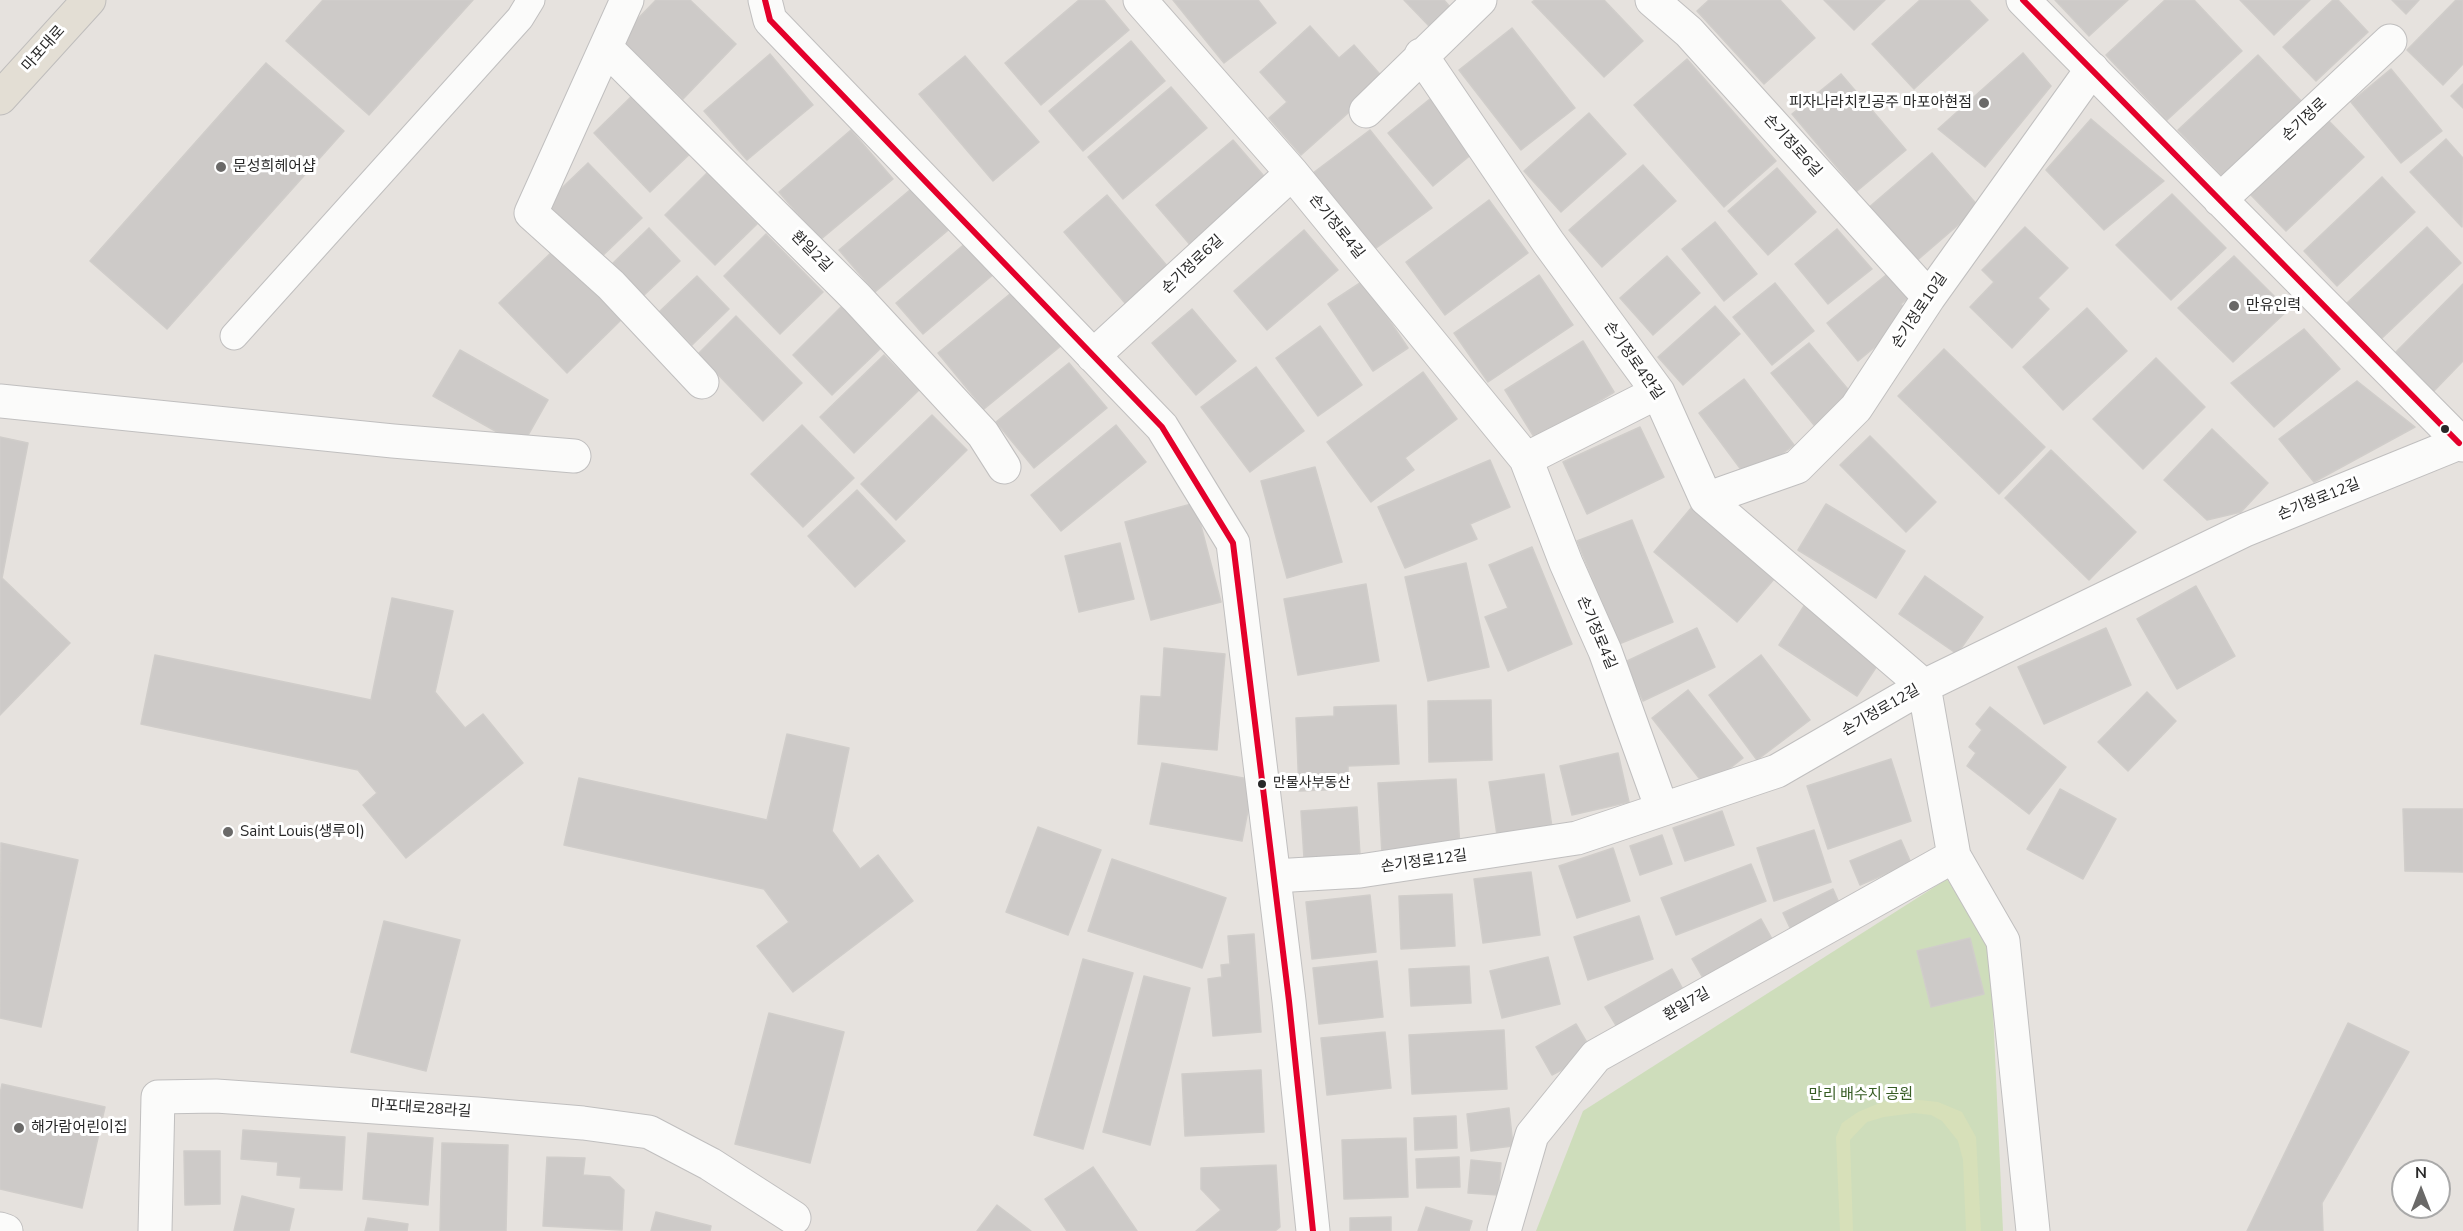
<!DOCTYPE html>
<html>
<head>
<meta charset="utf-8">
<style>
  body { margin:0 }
  #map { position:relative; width:2463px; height:1231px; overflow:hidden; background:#e6e2de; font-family:"Nunito Sans",sans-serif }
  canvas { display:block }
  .north { position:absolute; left:2391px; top:1159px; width:60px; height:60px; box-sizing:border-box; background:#fff; border:2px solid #a9a9a9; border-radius:50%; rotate:0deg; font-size:16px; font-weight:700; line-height:24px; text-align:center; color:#282828 }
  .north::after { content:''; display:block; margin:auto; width:21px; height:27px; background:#6a6968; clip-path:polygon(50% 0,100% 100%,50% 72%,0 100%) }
</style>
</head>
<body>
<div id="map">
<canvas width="2463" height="1231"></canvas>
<div class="north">N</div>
</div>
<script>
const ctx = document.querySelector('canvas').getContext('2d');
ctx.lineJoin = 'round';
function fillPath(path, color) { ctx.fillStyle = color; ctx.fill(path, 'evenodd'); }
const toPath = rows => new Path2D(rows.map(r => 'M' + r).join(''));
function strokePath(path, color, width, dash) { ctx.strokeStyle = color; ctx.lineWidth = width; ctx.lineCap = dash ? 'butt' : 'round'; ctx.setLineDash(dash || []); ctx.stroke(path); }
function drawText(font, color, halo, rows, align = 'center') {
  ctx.font = font + ' "Nunito Sans","Noto Sans KR",sans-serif'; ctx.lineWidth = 6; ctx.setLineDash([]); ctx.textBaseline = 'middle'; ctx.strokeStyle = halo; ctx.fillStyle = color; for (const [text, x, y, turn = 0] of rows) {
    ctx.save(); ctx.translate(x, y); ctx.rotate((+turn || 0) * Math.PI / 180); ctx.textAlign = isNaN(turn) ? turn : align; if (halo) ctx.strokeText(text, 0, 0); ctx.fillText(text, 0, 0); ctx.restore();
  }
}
fillPath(toPath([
  [1947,879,1990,945,2003,1231,1536,1231,1583,1111]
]), '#ceddbb');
fillPath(toPath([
  [1910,1099,1938,1102,1962,1112,1976,1137,1981,1231,1966,1231,1963,1160,1958,1141,1942,1121,1931,1115,1914,1113,1884,1117,1867,1122,1850,1140,1853,1231,1840,1231,1836,1137,1842,1123,1858,1112,1882,1102]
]), '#d7e0b9');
const building = toPath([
  [323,0,473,0,369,115,286,41,323,0],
  [656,0,690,0,736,44,683,99,619,38,656,0],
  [1079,0,1104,0,1129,30,1041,105,1005,63,1079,0],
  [1173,0,1258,0,1276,23,1224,63,1173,0],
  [1404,0,1444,0,1451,8,1430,27,1404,0],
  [1535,0,1604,0,1643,41,1604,77,1532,2,1535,0],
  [1709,0,1780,0,1815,38,1764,84,1697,11,1709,0],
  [1824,0,1885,0,1854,30,1824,0],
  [1920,0,1969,0,1988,20,1914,89,1872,44,1920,0],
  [2055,0,2128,0,2089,36,2055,0],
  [2165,0,2194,0,2242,51,2167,120,2106,55,2165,0],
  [2240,0,2310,0,2274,35,2240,0],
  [2333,0,2338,0,2368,32,2316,81,2283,47,2333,0],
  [2392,0,2419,0,2406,14,2392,0],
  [2456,0,2463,0,2463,64,2443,85,2407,50,2456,0],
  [1310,26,1339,58,1354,45,1385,80,1301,155,1269,118,1287,102,1260,72,1310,26],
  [1512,28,1575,108,1521,150,1459,70,1512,28],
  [1131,41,1165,81,1083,151,1049,111,1131,41],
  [2023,53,2051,86,1985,167,1938,129,2023,53],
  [770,54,813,105,747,160,704,111,770,54],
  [2258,55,2305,105,2225,179,2178,130,2258,55],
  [965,56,1039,142,993,181,919,94,965,56],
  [1687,59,1776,161,1724,207,1634,105,1687,59],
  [266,63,344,131,167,329,90,261,266,63],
  [2391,69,2442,131,2401,163,2351,102,2391,69],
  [1841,74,1906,150,1857,191,1792,114,1841,74],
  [2463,84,2463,108,2451,96,2463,84],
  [1171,87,1207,128,1123,199,1088,157,1171,87],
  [638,90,695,149,650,192,594,133,638,90],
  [1436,94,1478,149,1433,186,1388,133,1436,94],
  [1589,113,1626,154,1561,212,1524,171,1589,113],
  [2325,117,2364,157,2286,231,2247,191,2325,117],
  [2091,119,2164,181,2104,230,2046,170,2091,119],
  [851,130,893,179,820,240,779,192,851,130],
  [1370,130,1432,208,1372,251,1313,173,1370,130],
  [2446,139,2463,158,2462,227,2410,172,2446,139],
  [1233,140,1269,182,1192,247,1156,205,1233,140],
  [1932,153,1979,207,1914,263,1867,209,1932,153],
  [588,163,642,218,597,261,543,206,588,163],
  [1643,165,1676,201,1602,267,1569,230,1643,165],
  [1777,168,1816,212,1768,255,1728,211,1777,168],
  [707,173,757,224,715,265,665,215,707,173],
  [2382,177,2415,212,2337,286,2304,251,2382,177],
  [917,184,953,226,875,292,839,250,917,184],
  [2172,194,2226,248,2171,300,2116,245,2172,194],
  [1107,195,1168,267,1125,303,1064,232,1107,195],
  [1489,200,1528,253,1445,315,1406,262,1489,200],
  [1715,222,1757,274,1724,301,1682,249,1715,222],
  [2025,227,2068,268,2038,298,2049,309,2012,348,1970,307,1994,282,1982,270,2025,227],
  [2427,227,2461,263,2381,339,2347,303,2427,227],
  [649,228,680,261,641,298,610,266,649,228],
  [1837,229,1872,269,1828,304,1795,264,1837,229],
  [1304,230,1338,270,1267,330,1234,291,1304,230],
  [766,234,823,292,780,334,724,276,766,234],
  [968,241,995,273,923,334,896,303,968,241],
  [559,245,626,315,567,373,499,303,559,245],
  [1667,256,1700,293,1653,335,1620,298,1667,256],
  [2234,256,2288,310,2233,362,2178,308,2234,256],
  [1896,267,1917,291,1901,304,1911,317,1858,361,1827,323,1896,267],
  [1539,275,1573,325,1488,382,1454,333,1539,275],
  [697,276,729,309,692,345,659,312,697,276],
  [1363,281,1408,348,1373,371,1328,304,1363,281],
  [1775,283,1814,331,1772,365,1733,317,1775,283],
  [2463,284,2463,361,2432,393,2393,355,2463,284],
  [1016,289,1062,345,984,409,938,353,1016,289],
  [842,306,882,347,832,395,793,355,842,306],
  [1715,306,1740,334,1683,385,1658,357,1715,306],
  [2087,308,2127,351,2063,410,2023,367,2087,308],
  [1192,309,1236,361,1196,395,1152,343,1192,309],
  [736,316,802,383,763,421,698,354,736,316],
  [1320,326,1362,385,1318,416,1276,358,1320,326],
  [2304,329,2340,369,2274,427,2231,383,2304,329],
  [1583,341,1614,392,1536,440,1505,390,1583,341],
  [1809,343,1857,400,1819,431,1771,373,1809,343],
  [1944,349,2045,447,1999,494,1898,396,1944,349],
  [460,350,548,400,522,446,433,396,460,350],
  [884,355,919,390,854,453,820,417,884,355],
  [2156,358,2205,407,2143,469,2093,419,2156,358],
  [1069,363,1107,408,1034,468,996,422,1069,363],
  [1256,367,1304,431,1250,472,1201,407,1256,367],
  [1423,372,1457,419,1405,458,1414,470,1371,502,1327,442,1423,372],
  [1744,379,1794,445,1748,479,1699,413,1744,379],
  [2357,381,2415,427,2314,482,2279,439,2357,381],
  [932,415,967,450,896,520,861,484,932,415],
  [802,425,854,478,803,527,751,474,802,425],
  [1116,425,1146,462,1061,531,1031,495,1116,425],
  [1640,427,1664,477,1587,514,1563,462,1640,427],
  [2212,429,2268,483,2241,512,2207,520,2164,480,2212,429],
  [1870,436,1936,502,1906,532,1840,465,1870,436],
  [0,437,28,443,2,578,70,643,0,715,0,437],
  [2051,450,2136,532,2089,580,2005,498,2051,450],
  [1490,460,1510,507,1470,524,1477,539,1405,568,1378,507,1490,460],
  [1315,467,1342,562,1287,578,1261,481,1315,467],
  [857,490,905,541,855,587,808,536,857,490],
  [1195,503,1221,602,1151,620,1125,522,1195,503],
  [1826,504,1905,551,1876,598,1798,550,1826,504],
  [1692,507,1775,578,1737,622,1654,552,1692,507],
  [1632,520,1673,622,1619,644,1577,541,1632,520],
  [1120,543,1134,599,1079,612,1065,556,1120,543],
  [1532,547,1572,644,1508,671,1485,617,1508,608,1489,565,1532,547],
  [1466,563,1489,667,1428,681,1405,577,1466,563],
  [1925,576,1983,617,1957,654,1899,614,1925,576],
  [1366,584,1379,661,1298,675,1284,599,1366,584],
  [2196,586,2235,656,2177,689,2137,619,2196,586],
  [392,598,453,611,435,692,465,728,483,714,523,763,406,858,363,805,377,793,358,770,141,724,155,655,371,700,392,598],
  [1804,606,1883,657,1857,696,1779,645,1804,606],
  [1697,628,1715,667,1643,701,1625,662,1697,628],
  [2106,628,2131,685,2044,724,2018,667,2106,628],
  [1164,648,1225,654,1217,750,1138,744,1141,696,1161,697,1164,648],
  [1761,655,1810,720,1757,760,1709,695,1761,655],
  [1688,690,1743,758,1706,787,1652,718,1688,690],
  [2147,692,2176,721,2128,771,2098,742,2147,692],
  [1491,700,1492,760,1429,762,1428,701,1491,700],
  [1396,705,1399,764,1348,766,1348,789,1299,791,1296,718,1334,716,1334,707,1396,705],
  [1990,707,2066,767,2029,814,1967,766,1976,753,1969,747,1982,730,1976,724,1990,707],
  [787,734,849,748,832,831,860,869,878,855,913,901,793,992,757,946,789,922,764,889,564,845,579,778,767,820,787,734],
  [1618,753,1629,802,1572,815,1560,766,1618,753],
  [1891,759,1911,821,1828,849,1807,786,1891,759],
  [1162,763,1254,780,1242,841,1150,824,1162,763],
  [1544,774,1552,827,1497,835,1489,782,1544,774],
  [1456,779,1460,849,1382,854,1378,783,1456,779],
  [2060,789,2116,819,2083,879,2027,849,2060,789],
  [1357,807,1360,855,1304,858,1301,811,1357,807],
  [2403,809,2463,809,2463,872,2405,871,2403,809],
  [1722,811,1734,845,1685,861,1673,828,1722,811],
  [1038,827,1101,850,1068,935,1006,912,1038,827],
  [1814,830,1831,882,1774,901,1757,848,1814,830],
  [1662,835,1672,864,1640,875,1630,846,1662,835],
  [1901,840,1911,863,1860,885,1850,861,1901,840],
  [1,843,78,860,41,1027,0,1018,1,843],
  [1613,848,1630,901,1577,918,1559,866,1613,848],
  [1112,859,1226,898,1202,968,1088,931,1112,859],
  [1751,864,1766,901,1676,935,1661,898,1751,864],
  [1531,872,1540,935,1483,943,1474,879,1531,872],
  [1833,889,1842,910,1792,932,1783,913,1833,889],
  [1452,894,1455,946,1401,949,1399,896,1452,894],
  [1370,895,1376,952,1312,959,1306,902,1370,895],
  [1639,916,1653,959,1588,980,1574,937,1639,916],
  [1761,919,1776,946,1707,985,1692,959,1761,919],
  [384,921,460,940,426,1071,351,1052,384,921],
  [1254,934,1261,1032,1213,1036,1208,979,1222,977,1221,965,1230,964,1228,936,1254,934],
  [1970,938,1984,994,1931,1007,1917,951,1970,938],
  [1548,957,1560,1004,1502,1018,1490,971,1548,957],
  [1083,959,1133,973,1083,1149,1034,1135,1083,959],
  [1377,961,1383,1017,1319,1024,1313,968,1377,961],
  [1469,966,1471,1003,1411,1006,1409,969,1469,966],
  [1672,969,1686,995,1620,1032,1605,1007,1672,969],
  [1144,976,1190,988,1150,1145,1103,1132,1144,976],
  [769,1013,844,1032,810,1163,735,1144,769,1013],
  [2348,1023,2409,1052,2322,1203,2323,1231,2247,1231,2348,1023],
  [1576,1024,1593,1053,1552,1075,1536,1047,1576,1024],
  [1504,1030,1507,1089,1412,1094,1409,1035,1504,1030],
  [1385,1032,1391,1088,1327,1095,1321,1038,1385,1032],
  [1261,1070,1264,1132,1185,1136,1182,1074,1261,1070],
  [2,1084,105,1107,82,1208,0,1189,0,1094,2,1084],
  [1509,1108,1513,1146,1471,1151,1467,1114,1509,1108],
  [1456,1116,1457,1148,1415,1150,1414,1118,1456,1116],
  [243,1130,345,1137,342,1190,300,1188,301,1177,277,1175,278,1162,241,1159,243,1130],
  [368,1133,433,1138,428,1205,363,1199,368,1133],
  [1406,1138,1408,1197,1344,1199,1342,1140,1406,1138],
  [442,1143,508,1145,506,1231,440,1231,442,1143],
  [184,1151,220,1151,220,1204,185,1205,184,1151],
  [547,1157,585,1158,583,1175,610,1177,624,1190,622,1230,543,1226,547,1157],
  [1459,1157,1460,1187,1417,1188,1416,1159,1459,1157],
  [1471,1160,1501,1163,1498,1195,1468,1193,1471,1160],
  [1276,1165,1280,1227,1275,1231,1196,1231,1221,1210,1201,1189,1201,1168,1276,1165],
  [1093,1167,1137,1231,1067,1231,1045,1199,1093,1167],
  [242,1196,294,1209,289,1231,234,1231,242,1196],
  [997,1205,1031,1231,977,1231,997,1205],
  [1426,1207,1472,1221,1469,1231,1418,1231,1426,1207],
  [656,1212,711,1226,710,1231,651,1231,656,1212],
  [1391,1217,1391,1231,1350,1231,1350,1218,1391,1217],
  [368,1218,408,1224,407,1231,365,1231,368,1218]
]);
fillPath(building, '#cdcac8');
strokePath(building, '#d0cdca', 1.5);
const lane = toPath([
  [234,336,520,18,531,0]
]);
const street = toPath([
  [627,0,531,213,611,285,702,382],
  [765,0,770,20,1162,427,1233,543,1289,1001,1313,1231],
  [1140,0,1292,173,1526,459,1566,563,1605,651,1662,809],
  [1652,0,1689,32,1929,297],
  [606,48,857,298,983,434,1004,467],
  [1421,55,1548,242,1658,392,1706,499,1924,686],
  [1366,111,1480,0],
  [1093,356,1292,173],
  [0,401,393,441,574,456],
  [1526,459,1658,392],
  [1706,499,1797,467,1856,408,1929,297,2092,69],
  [1954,856,2003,941,2033,1231],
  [1274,876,1360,871,1577,838,1777,771,1924,686,2245,530,2459,443],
  [0,1229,6,1231],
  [155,1231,158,1097,216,1096,477,1114,583,1123,649,1132,710,1164,794,1218],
  [1504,1231,1532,1135,1596,1056,1954,856,1924,686]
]);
const secondary = toPath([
  [2023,0,2463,445],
  [2220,200,2390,41]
]);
const primary = toPath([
  [0,98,89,0]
]);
strokePath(lane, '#c0bfbf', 29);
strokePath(street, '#c0bfbf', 35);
strokePath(secondary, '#c0bfbf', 35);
strokePath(primary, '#bfbdbc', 35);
strokePath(lane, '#fbfbfa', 27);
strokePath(street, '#fbfbfa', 33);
strokePath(secondary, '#fbfbfa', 33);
strokePath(primary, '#e3ded4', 33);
strokePath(toPath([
  [765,0,770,20,1162,427,1233,543,1289,1001,1313,1231],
  [2023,0,2459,443]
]), '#e4002b', 6);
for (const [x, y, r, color] of [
  [1984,103,6,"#6a6968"],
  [221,167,6,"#6a6968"],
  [2234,306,6,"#6a6968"],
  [2445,429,5,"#282828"],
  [1262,784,5,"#282828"],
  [228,832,6,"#6a6968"],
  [19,1128,6,"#6a6968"]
]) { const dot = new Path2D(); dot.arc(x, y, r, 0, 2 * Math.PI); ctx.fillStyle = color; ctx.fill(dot); strokePath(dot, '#fff', 2); }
drawText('14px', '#282828', '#fff', [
  ["만물사부동산",1273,784]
], 'left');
drawText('15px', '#282828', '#fff', [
  ["마포대로",44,49,-48],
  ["손기정로",2305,120,-43],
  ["손기정로6길",1792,146,48],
  ["손기정로4길",1336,227,51],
  ["환일2길",811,252,45],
  ["손기정로6길",1193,265,-43],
  ["손기정로10길",1920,311,-56],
  ["손기정로4안길",1633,361,55],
  ["손기정로12길",2319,500,-22],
  ["손기정로4길",1596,633,67],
  ["손기정로12길",1881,711,-30],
  ["손기정로12길",1424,862,-8],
  ["환일7길",1687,1005,-30],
  ["마포대로28라길",421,1109,4]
]);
drawText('15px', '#282828', '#fff', [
  ["피자나라치킨공주 마포아현점",1972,103,"right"],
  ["문성희헤어샵",233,167],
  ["만유인력",2246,306],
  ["Saint Louis(생루이)",240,832],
  ["해가람어린이집",31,1128]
], 'left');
drawText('15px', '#355b22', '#fff', [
  ["만리 배수지 공원",1861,1095]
]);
</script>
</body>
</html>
